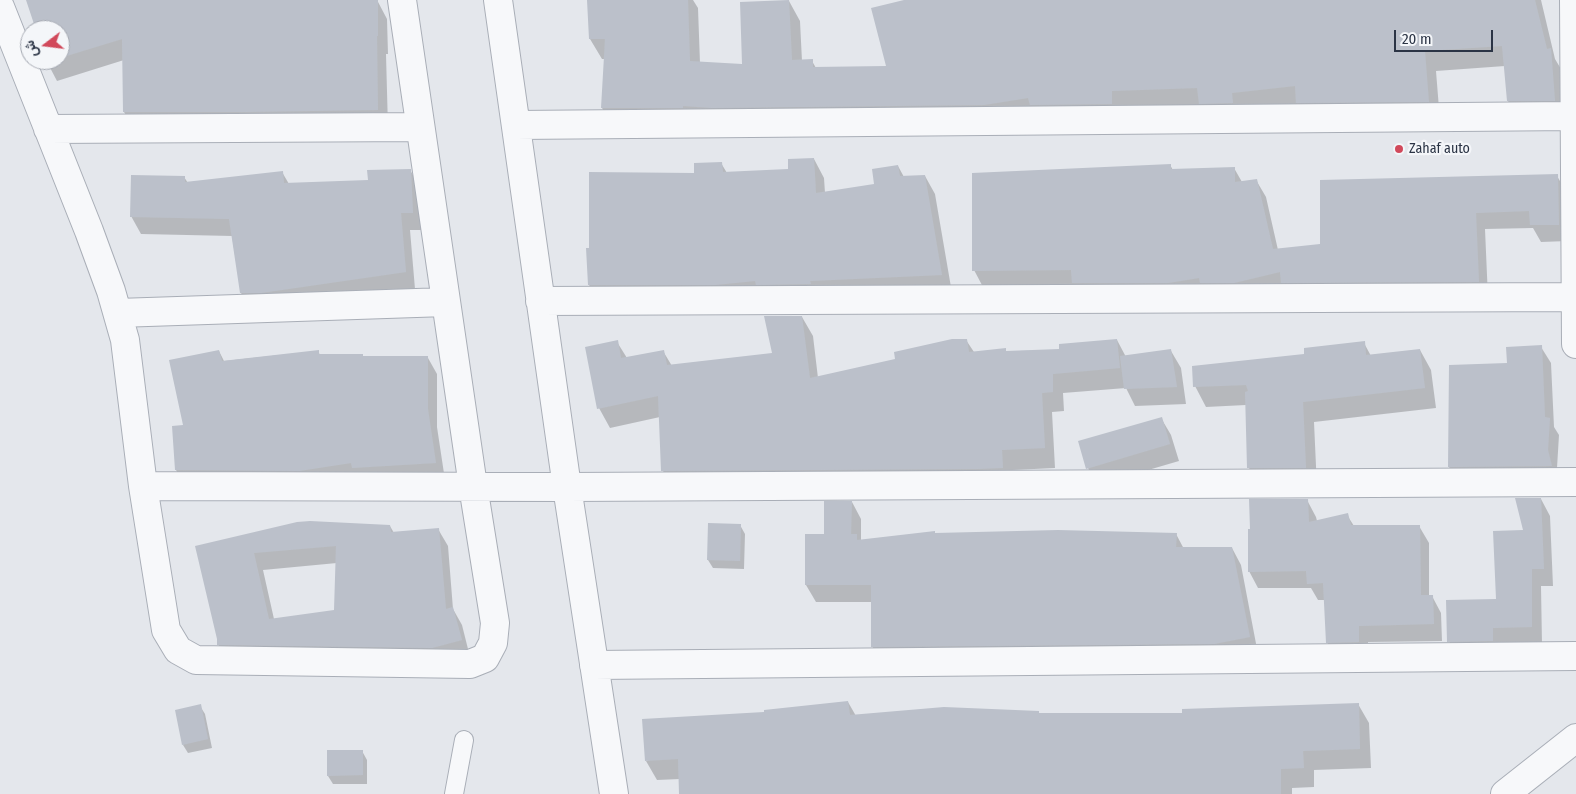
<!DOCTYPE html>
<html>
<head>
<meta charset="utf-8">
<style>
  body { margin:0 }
  #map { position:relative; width:1576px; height:794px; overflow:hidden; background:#e4e7ec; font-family:"Fira Sans Condensed",Vazirmatn,sans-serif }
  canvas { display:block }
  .north { position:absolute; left:20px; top:20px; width:50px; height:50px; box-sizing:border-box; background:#f4f6f9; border:1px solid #a4a8b1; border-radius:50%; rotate:255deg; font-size:14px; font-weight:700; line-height:20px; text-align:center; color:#2b3445 }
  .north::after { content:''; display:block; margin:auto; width:18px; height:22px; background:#d1495b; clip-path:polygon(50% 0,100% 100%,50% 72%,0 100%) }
  .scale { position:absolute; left:1394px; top:30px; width:99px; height:22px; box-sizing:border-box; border:2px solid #2b3445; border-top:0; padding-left:6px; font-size:15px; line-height:18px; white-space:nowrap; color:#2b3445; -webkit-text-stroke:4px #f4f6f9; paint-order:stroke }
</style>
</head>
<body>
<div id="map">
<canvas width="1576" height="794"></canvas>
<div class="north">ش</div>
<div class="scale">20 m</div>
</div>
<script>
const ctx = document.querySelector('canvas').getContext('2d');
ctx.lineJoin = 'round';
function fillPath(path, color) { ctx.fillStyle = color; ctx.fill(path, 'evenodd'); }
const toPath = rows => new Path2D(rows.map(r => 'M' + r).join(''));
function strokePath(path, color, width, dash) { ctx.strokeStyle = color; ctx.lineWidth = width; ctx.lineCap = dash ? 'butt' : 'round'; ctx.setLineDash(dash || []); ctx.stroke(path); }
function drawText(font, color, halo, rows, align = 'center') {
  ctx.font = font + ' "Fira Sans Condensed",sans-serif'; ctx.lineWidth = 4.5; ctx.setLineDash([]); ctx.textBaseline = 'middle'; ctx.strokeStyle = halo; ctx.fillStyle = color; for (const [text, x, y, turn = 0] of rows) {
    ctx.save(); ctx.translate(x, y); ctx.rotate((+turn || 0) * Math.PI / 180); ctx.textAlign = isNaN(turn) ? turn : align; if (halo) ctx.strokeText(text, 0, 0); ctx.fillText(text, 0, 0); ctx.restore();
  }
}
fillPath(toPath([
  [28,0,377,0,387,19,388,54,386,54,388,128,135,130,124,112,124,60,57,81,46,60,60,60,60,30,37,30],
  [588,0,693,0,698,8,700,63,743,66,789,1,800,21,802,61,812,61,816,68,887,67,910,0,1541,0,1555,59,1561,69,1565,120,1519,120,1508,101,1505,66,1436,71,1440,121,614,127,602,108,605,59,602,59,590,39],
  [814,159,824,178,825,193,875,185,898,166,904,177,925,176,935,194,952,293,600,303,589,285,696,174,721,163,727,173,789,170],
  [1170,165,1173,170,1234,168,1242,182,1256,180,1266,197,1278,250,1321,245,1557,176,1567,193,1568,241,1541,242,1533,228,1485,229,1488,298,983,287,974,270],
  [410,170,420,187,422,230,410,230,415,289,251,310,241,293,232,236,141,234,131,216,184,177,188,183,282,172,289,184,369,182],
  [802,317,813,336,818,378,897,360,966,340,974,352,1060,350,1117,340,1126,357,1171,351,1181,368,1186,404,1135,406,1126,388,1063,393,1064,411,1052,412,1055,468,1013,470,1014,487,674,490,663,471,660,417,610,428,599,408,617,342,627,358,663,351,672,366,774,354],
  [1364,343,1371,356,1420,350,1431,370,1436,408,1314,422,1317,488,1260,488,1249,468,1246,405,1206,407,1195,386,1306,355],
  [1541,347,1551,363,1554,427,1559,435,1557,468,1560,483,1459,483,1449,467,1508,364],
  [219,351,224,361,318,351,320,355,364,357,428,358,437,374,437,427,445,480,186,487,176,470,173,427,184,426],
  [1161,418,1171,435,1179,461,1097,485,1088,468],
  [1541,499,1550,516,1553,586,1541,586,1542,644,1459,658,1449,641,1497,600,1525,531],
  [1307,500,1316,517,1317,521,1347,515,1354,526,1419,526,1429,543,1429,596,1432,596,1441,613,1442,641,1368,642,1368,659,1336,659,1327,642,1325,600,1318,600,1311,588,1258,588,1249,571],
  [852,502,861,519,861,540,1176,534,1184,549,1232,548,1241,565,1258,654,882,663,872,646,872,602,816,602,806,585,825,535],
  [740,525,745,534,744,569,713,568,708,560],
  [390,526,394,533,438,529,448,546,453,609,462,625,470,657,227,661,218,644,218,639,196,547],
  [337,563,335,611,274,619,263,570],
  [848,702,856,716,1183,715,1358,704,1369,723,1371,768,1314,770,1314,787,1292,788,1292,794,680,794,680,779,657,780,646,761,765,713],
  [200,706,205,714,212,748,188,753,183,745],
  [362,751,367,760,367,784,333,784,328,776]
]), '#0003');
fillPath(toPath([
  [26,0,378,0,378,36,377,36,378,110,244,112,123,112,122,39,60,58,60,30,36,30],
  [587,0,688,0,690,61,742,64,740,2,789,0,792,60,813,59,813,67,886,66,871,8,904,0,1535,0,1547,49,1551,48,1555,101,1507,101,1502,46,1425,51,1429,102,1296,103,1295,86,1232,93,1233,103,1199,104,1197,88,1112,91,1112,104,1030,105,1028,98,984,105,712,108,683,106,683,108,601,108,605,39,589,39],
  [814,158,816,193,874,184,872,169,898,165,900,176,925,175,942,275,810,281,811,284,756,285,755,281,715,285,588,285,586,248,589,248,589,172,694,173,694,163,722,162,723,172,788,169,788,159],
  [1171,164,1171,169,1235,167,1235,182,1257,179,1273,249,1320,244,1320,180,1558,174,1559,225,1530,225,1529,211,1476,213,1479,282,1281,283,1280,272,1234,283,1200,283,1199,278,1168,283,1072,283,1071,270,972,271,972,173],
  [411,169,413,213,401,213,406,272,261,293,240,293,229,219,130,217,131,175,185,176,185,182,283,171,284,183,368,180,367,170],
  [764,316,802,316,810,378,895,359,894,352,952,339,967,339,969,352,1006,348,1006,351,1059,349,1059,344,1117,339,1120,368,1053,374,1053,392,1042,393,1045,448,1002,450,1003,468,977,469,661,471,658,396,597,409,585,347,618,340,621,358,664,350,667,365,772,353],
  [1365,341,1366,355,1420,349,1425,388,1303,402,1306,468,1247,468,1245,392,1248,391,1246,385,1193,387,1192,366,1304,354,1304,348],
  [1542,345,1545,417,1550,418,1548,450,1552,466,1448,467,1449,365,1507,363,1506,347],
  [1171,349,1177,387,1124,389,1120,356],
  [219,350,222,361,319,350,319,354,363,354,363,356,428,356,428,409,436,463,352,468,351,463,299,471,175,470,172,426,183,425,169,360],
  [1162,417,1170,444,1086,469,1078,441],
  [1515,498,1541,498,1544,569,1532,569,1532,627,1493,628,1493,641,1447,642,1446,600,1496,599,1493,531,1523,530],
  [1249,499,1308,499,1309,522,1348,513,1351,525,1420,525,1421,595,1433,595,1434,624,1359,626,1359,642,1326,643,1323,583,1307,584,1306,571,1248,572,1248,529,1250,529],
  [824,501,852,501,851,534,857,534,857,540,935,531,935,533,1058,530,1177,533,1176,547,1232,547,1250,637,1214,644,871,647,871,585,805,585,805,534,824,534],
  [310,521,390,525,391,532,439,528,446,609,453,607,462,640,432,648,217,645,217,639,195,546,297,522],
  [336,546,334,610,269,619,254,553],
  [708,523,741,524,740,561,707,560],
  [848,701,850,715,944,707,1039,711,1039,713,1182,713,1182,709,1359,703,1360,749,1303,751,1304,768,1281,769,1281,794,679,794,678,759,645,761,642,719,764,712,764,710],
  [201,704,208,739,182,745,175,710],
  [327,750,363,750,363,775,327,776]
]), '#bbc0ca');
const service = toPath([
  [454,794,464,740]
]);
const minor = toPath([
  [498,0,567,487,614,794],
  [1574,0,1576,344],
  [0,7,89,231,111,291,125,340,143,486,166,630,178,650,196,660,470,664,485,658,493,643,495,623,473,486,402,0],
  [516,125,1574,116],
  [48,129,420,127],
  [540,301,1576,297],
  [118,313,446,302],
  [143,486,567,487,1576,482],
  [594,665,1576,656],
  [1505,794,1576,738]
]);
strokePath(service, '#a9aeb7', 20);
strokePath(minor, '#a9aeb7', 30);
strokePath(service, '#f7f8fa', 18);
strokePath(minor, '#f7f8fa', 28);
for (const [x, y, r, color] of [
  [1399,149,5,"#d1495b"]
]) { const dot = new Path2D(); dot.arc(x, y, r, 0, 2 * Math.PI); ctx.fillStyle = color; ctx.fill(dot); strokePath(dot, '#f4f6f9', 2); }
drawText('14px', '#2b3445', '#f4f6f9', [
  ["Zahaf auto",1409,149]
], 'left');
</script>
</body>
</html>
